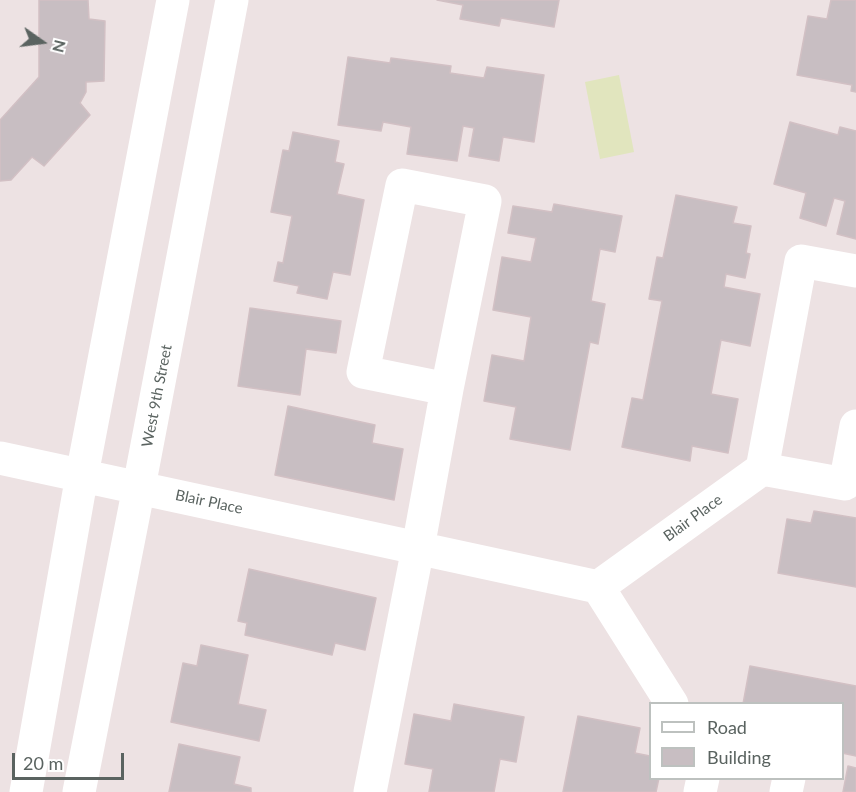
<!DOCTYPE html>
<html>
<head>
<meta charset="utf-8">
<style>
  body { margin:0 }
  #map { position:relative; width:856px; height:792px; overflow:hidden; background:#ede2e3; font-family:Lato,sans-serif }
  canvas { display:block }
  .legend { position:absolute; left:649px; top:702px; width:195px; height:78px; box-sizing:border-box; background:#fff; border:2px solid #bdc1bf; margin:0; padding:8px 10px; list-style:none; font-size:18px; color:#5a6360 }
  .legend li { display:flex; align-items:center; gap:12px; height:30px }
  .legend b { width:30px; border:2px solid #bdc1bf }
  .north { position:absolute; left:12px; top:12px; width:60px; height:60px; -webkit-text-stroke:4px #fff; paint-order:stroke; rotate:104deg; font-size:16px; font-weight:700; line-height:24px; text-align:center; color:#5a6360 }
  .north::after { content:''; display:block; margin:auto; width:21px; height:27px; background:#5a6360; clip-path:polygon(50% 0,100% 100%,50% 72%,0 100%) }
  .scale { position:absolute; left:12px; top:753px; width:112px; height:27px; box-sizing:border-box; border:3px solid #5a6360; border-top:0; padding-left:8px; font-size:18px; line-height:21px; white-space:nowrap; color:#5a6360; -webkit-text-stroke:4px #fff; paint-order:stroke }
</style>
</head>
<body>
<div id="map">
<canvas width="856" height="792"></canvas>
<ul class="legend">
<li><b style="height:8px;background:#fff"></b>Road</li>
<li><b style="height:16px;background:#c8bec2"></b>Building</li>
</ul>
<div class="north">N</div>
<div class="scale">20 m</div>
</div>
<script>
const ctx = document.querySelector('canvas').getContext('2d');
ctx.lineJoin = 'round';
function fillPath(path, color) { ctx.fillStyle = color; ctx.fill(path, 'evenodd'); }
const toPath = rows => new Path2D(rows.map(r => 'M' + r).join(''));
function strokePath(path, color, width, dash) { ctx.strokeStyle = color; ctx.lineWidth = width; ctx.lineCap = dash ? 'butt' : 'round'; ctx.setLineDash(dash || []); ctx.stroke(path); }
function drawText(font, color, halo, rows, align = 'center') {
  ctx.font = font + ' Lato,sans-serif'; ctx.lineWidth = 5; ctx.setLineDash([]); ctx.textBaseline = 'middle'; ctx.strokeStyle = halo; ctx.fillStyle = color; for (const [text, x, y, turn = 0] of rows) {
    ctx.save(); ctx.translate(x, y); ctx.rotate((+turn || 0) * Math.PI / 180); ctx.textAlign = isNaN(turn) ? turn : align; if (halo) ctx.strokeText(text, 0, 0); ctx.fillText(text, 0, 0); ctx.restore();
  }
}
fillPath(toPath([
  [619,75,634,152,600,159,585,82]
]), '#e1e5be');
const building = toPath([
  [39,0,88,0,89,19,105,21,104,81,86,82,86,92,80,103,90,115,44,166,32,157,11,180,0,181,0,120,39,77,39,0],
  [437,0,559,0,554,27,501,18,499,26,460,19,463,5,437,0],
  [831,0,856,0,856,92,851,91,852,85,797,75,808,16,827,19,831,0],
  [348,57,390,63,391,58,451,66,450,73,484,78,487,67,544,75,534,142,503,137,499,161,469,156,474,128,463,126,457,161,407,154,411,127,383,122,381,131,338,125,348,57],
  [790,122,838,135,840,127,856,131,856,239,837,234,845,201,834,198,826,226,800,218,806,193,774,184,790,122],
  [293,132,339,141,335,162,344,164,337,194,364,200,350,275,333,272,327,299,297,293,299,286,274,281,278,262,283,263,292,216,271,212,283,150,289,151,293,132],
  [676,195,737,207,733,223,751,226,746,253,750,254,745,278,726,274,724,287,760,294,750,346,721,340,711,394,738,399,728,453,692,446,690,461,622,447,632,398,643,400,662,301,649,299,657,257,663,258,676,195],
  [554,204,622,216,615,252,600,249,591,301,605,304,598,344,590,342,570,450,510,439,516,407,484,401,492,355,524,361,531,317,493,310,502,257,531,262,536,238,508,233,513,206,552,212,554,204],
  [250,308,341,321,336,353,306,349,300,395,238,386,250,308],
  [288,406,375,425,372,443,403,449,394,500,275,475,288,406],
  [814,511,856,518,856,587,778,573,787,519,811,523,814,511],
  [249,569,376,598,365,650,335,643,332,655,245,635,247,623,238,621,249,569],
  [201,645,248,655,238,704,266,710,259,741,171,722,183,663,197,666,201,645],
  [750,666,856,686,856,756,842,753,842,704,743,704,750,666],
  [454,704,524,717,516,762,500,759,494,792,429,792,433,769,405,764,414,714,451,721,454,704],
  [578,716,640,728,635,753,650,756,650,778,659,778,656,792,563,792,578,716],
  [179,744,240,757,234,784,251,788,251,792,169,792,179,744],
  [848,766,856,768,856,792,843,792,848,766]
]);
fillPath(building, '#c8bec2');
strokePath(building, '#d2c0c4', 1.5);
strokePath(toPath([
  [0,458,598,587,762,469,801,261,856,271],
  [762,469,845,484,856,426],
  [598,587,672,704],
  [26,792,82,475,173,0],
  [79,792,139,487,232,0],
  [370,792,418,548,447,389,485,201,402,185,363,372,447,389],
  [700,792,703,778],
  [786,792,789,778]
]), '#fff', 33);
drawText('15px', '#5a6360', '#fff', [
  ["West 9th Street",157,396,-79],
  ["Blair Place",209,502,12],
  ["Blair Place",693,518,-36]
]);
</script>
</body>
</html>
